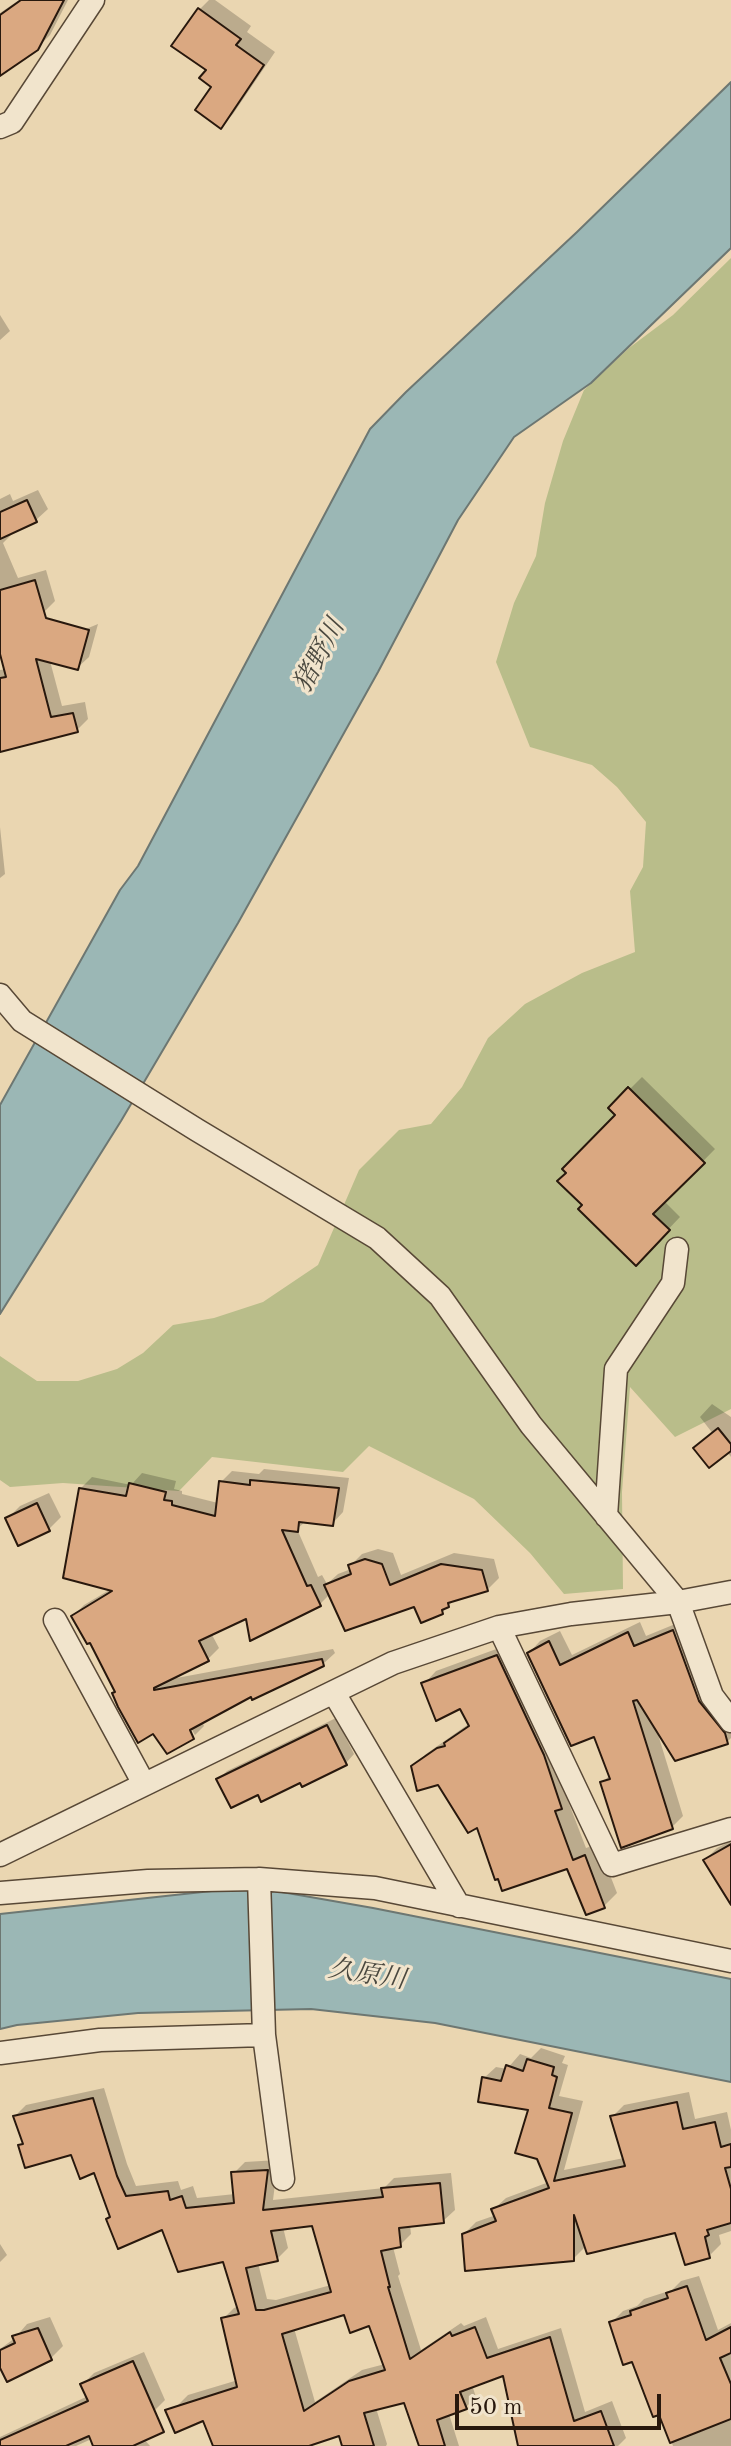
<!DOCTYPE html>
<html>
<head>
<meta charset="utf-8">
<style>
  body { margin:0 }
  #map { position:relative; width:731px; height:2446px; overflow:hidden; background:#ead6b1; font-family:"Old Standard TT",serif }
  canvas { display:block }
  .scale { position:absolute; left:455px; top:2394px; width:206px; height:36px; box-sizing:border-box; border:4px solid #28180d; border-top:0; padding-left:10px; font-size:24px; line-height:28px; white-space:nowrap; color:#28180d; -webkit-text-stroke:6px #f1e4cc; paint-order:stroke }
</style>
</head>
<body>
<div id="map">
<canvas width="731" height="2446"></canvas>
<div class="scale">50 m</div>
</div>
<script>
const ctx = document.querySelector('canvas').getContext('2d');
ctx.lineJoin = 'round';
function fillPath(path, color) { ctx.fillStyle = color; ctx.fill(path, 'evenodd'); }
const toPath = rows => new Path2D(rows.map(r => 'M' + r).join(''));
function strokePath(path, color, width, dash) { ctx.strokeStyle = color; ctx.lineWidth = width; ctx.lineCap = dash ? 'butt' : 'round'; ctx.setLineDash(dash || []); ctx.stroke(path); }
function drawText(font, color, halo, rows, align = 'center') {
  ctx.font = font + ' "Old Standard TT","Noto Serif JP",serif'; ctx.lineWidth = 6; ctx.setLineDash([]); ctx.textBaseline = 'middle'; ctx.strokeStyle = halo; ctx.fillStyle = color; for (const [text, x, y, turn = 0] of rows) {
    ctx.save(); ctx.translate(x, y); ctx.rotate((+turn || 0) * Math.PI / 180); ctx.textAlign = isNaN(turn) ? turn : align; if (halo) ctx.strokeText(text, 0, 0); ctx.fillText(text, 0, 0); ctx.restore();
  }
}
fillPath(toPath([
  [731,258,731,1409,675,1437,630,1387,622,1492,623,1589,564,1594,530,1553,474,1499,369,1446,343,1472,212,1457,179,1491,63,1483,10,1487,0,1480,0,1356,37,1381,78,1381,117,1369,143,1353,173,1325,214,1318,263,1302,318,1265,359,1170,399,1130,431,1124,462,1087,488,1038,525,1004,582,973,635,952,630,891,643,867,646,822,617,787,592,765,530,747,496,662,514,603,536,556,545,503,563,441,584,390,629,348,673,315]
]), '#b9bd8a');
const water = toPath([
  [731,82,731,248,591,383,514,437,458,520,378,672,238,923,121,1121,0,1314,0,1105,120,890,138,866,370,429,406,392,577,232,731,82],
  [230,1889,276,1891,373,1908,731,1979,731,2082,435,2023,311,2009,138,2013,17,2025,0,2029,0,1914,230,1889]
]);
fillPath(water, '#9bb7b5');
strokePath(water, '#6d7772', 2);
fillPath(toPath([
  [19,0,68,0,50,35,37,48,0,62,0,13],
  [209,0,215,0,251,26,247,32,275,52,233,114,221,126,199,10],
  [0,315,10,331,0,340],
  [38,490,48,509,36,520,17,529,3,543,18,578,46,570,55,601,43,613,0,626,0,499,10,494,13,501],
  [98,624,89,657,77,668,50,661,62,706,85,702,88,719,77,730,0,732,0,670,6,669,18,657],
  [0,827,5,874,0,878],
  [642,1077,715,1149,664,1201,680,1217,636,1263,584,1204,618,1115,611,1108],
  [712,1404,731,1417,731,1457,700,1417],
  [264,1469,349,1478,343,1512,332,1524,306,1521,297,1529,318,1577,322,1575,327,1584,338,1574,351,1569,350,1566,362,1554,378,1549,393,1553,401,1575,454,1553,494,1559,499,1578,487,1590,455,1599,442,1612,415,1605,330,1594,320,1604,248,1616,211,1633,219,1648,208,1659,171,1679,333,1649,335,1653,323,1664,252,1695,202,1721,204,1726,195,1735,186,1720,191,1736,194,1736,167,1752,154,1732,117,1692,90,1640,73,1616,84,1605,111,1589,81,1488,92,1477,131,1485,142,1473,176,1481,174,1489,182,1491,182,1494,218,1503,221,1482,232,1471,259,1474],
  [49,1493,61,1517,49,1529,8,1518,20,1506],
  [685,1620,731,1716,731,1738,727,1742,657,1731,683,1816,672,1827,602,1783,610,1775,596,1735,529,1653,540,1641,560,1631,572,1655,640,1622,646,1636],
  [510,1644,574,1795,568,1801,586,1848,598,1844,617,1893,604,1906,587,1913,568,1866,478,1825,439,1782,413,1767,426,1754,470,1723,460,1706,424,1684,436,1671],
  [336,1718,354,1754,346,1763,301,1780,259,1792,219,1779,227,1771],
  [731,1841,731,1880,705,1860,717,1848],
  [541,2048,565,2056,562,2063,568,2065,559,2096,583,2101,564,2170,624,2158,612,2117,624,2105,689,2092,695,2119,727,2112,731,2130,731,2231,719,2235,721,2244,709,2256,676,2230,586,2246,573,2259,464,2234,476,2222,496,2215,494,2209,506,2198,549,2182,530,2108,484,2078,496,2067,507,2069,520,2054,531,2058],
  [104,2088,127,2164,136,2186,178,2181,181,2190,193,2186,197,2198,235,2194,234,2173,245,2162,278,2160,273,2200,384,2188,394,2178,451,2173,455,2210,443,2221,410,2225,411,2234,400,2245,393,2247,400,2274,398,2276,421,2350,461,2323,464,2326,486,2317,498,2349,561,2328,585,2412,612,2401,626,2438,618,2446,520,2446,504,2373,472,2385,476,2397,465,2408,449,2414,459,2446,421,2446,405,2400,376,2408,387,2444,386,2446,344,2446,340,2433,303,2446,215,2446,205,2418,189,2425,177,2406,188,2395,238,2380,223,2319,234,2308,239,2306,225,2260,163,2227,112,2216,95,2170,72,2153,20,2146,24,2142,15,2116,26,2105],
  [313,2223,331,2285,276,2300,267,2299,258,2263,277,2259,288,2248,283,2227],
  [345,2312,371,2324,385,2364,362,2370,315,2402,294,2328],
  [0,2244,7,2255,0,2262],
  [699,2276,718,2330,731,2323,731,2446,673,2446,660,2412,611,2323,623,2311,637,2306,644,2299,672,2290,681,2281],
  [50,2317,63,2346,51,2358,8,2379,0,2363,0,2349,15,2338,27,2324],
  [144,2352,165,2400,154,2411,76,2446,0,2446,0,2437,88,2396,83,2384,94,2373],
  [144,2439,150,2446,134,2446]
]), '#0003');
const building = toPath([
  [21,0,64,0,38,50,0,76,0,15,21,0],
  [198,8,241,39,236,45,264,65,221,129,195,110,211,87,199,78,206,70,171,46,198,8],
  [27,500,37,522,0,539,0,512,27,500],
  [35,580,46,618,89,630,78,670,36,659,51,717,73,713,78,732,0,752,0,678,6,677,0,654,0,590,35,580],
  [628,1087,705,1163,653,1214,670,1230,636,1266,578,1209,582,1205,557,1181,566,1173,562,1169,615,1115,608,1108,628,1087],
  [718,1428,731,1444,731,1451,709,1468,693,1448,718,1428],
  [250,1480,339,1488,333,1526,299,1522,298,1532,282,1530,307,1586,311,1585,321,1606,250,1641,246,1619,199,1641,209,1661,154,1688,154,1690,322,1659,324,1666,252,1700,251,1697,190,1730,194,1739,167,1754,153,1734,138,1743,118,1707,112,1693,115,1692,90,1643,87,1644,71,1616,112,1591,63,1578,79,1488,126,1496,129,1483,166,1492,164,1500,172,1501,172,1505,215,1516,219,1481,250,1485,250,1480],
  [37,1503,50,1531,18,1546,5,1518,37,1503],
  [365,1559,382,1564,390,1585,441,1564,482,1570,488,1591,448,1603,449,1607,442,1610,443,1614,421,1623,414,1607,345,1631,324,1585,351,1574,348,1565,365,1559],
  [673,1630,699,1701,725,1733,728,1744,675,1761,637,1700,633,1701,673,1829,621,1848,600,1782,610,1779,594,1737,571,1746,527,1653,549,1641,560,1665,628,1632,634,1646,673,1630],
  [497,1655,544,1755,562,1809,555,1811,573,1860,585,1855,605,1908,586,1915,567,1869,502,1891,498,1879,495,1880,477,1828,468,1833,438,1785,417,1791,411,1766,437,1748,445,1746,444,1743,469,1726,460,1709,436,1721,421,1683,497,1655],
  [327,1725,347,1765,302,1787,300,1783,261,1802,258,1795,231,1808,216,1779,327,1725],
  [731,1844,731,1905,703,1860,731,1844],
  [527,2059,554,2067,552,2075,557,2077,549,2108,572,2113,554,2181,625,2166,610,2116,677,2102,683,2129,715,2122,721,2147,731,2144,731,2167,725,2168,731,2189,731,2223,707,2230,709,2235,705,2237,710,2258,685,2265,675,2233,587,2254,574,2215,574,2261,465,2271,462,2234,496,2221,491,2209,549,2188,537,2159,515,2153,528,2110,478,2102,482,2077,501,2081,506,2065,523,2071,527,2059],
  [93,2098,117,2176,126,2196,168,2191,170,2200,182,2196,186,2208,234,2203,231,2172,268,2170,263,2210,383,2197,381,2188,440,2183,444,2223,399,2228,401,2247,381,2251,390,2287,388,2287,410,2359,450,2332,452,2336,475,2327,487,2358,550,2337,574,2421,601,2411,614,2446,518,2446,503,2376,460,2392,467,2409,437,2420,445,2446,419,2446,404,2403,364,2413,374,2446,342,2446,339,2436,309,2446,213,2446,203,2421,175,2433,165,2410,237,2387,221,2318,239,2314,223,2262,178,2272,162,2230,118,2249,106,2219,110,2217,94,2173,80,2179,71,2155,25,2168,18,2145,23,2144,13,2116,93,2098],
  [312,2226,331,2292,264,2310,256,2310,246,2268,278,2261,271,2231,312,2226],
  [344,2315,350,2333,369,2326,385,2370,349,2381,304,2411,282,2334,344,2315],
  [687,2286,706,2340,731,2327,731,2353,720,2358,731,2384,731,2419,670,2443,659,2415,653,2417,632,2362,623,2365,609,2322,631,2315,630,2311,668,2298,666,2293,687,2286],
  [38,2328,52,2360,7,2382,0,2368,0,2350,15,2343,12,2336,38,2328],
  [133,2361,164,2432,133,2446,93,2446,89,2436,66,2446,0,2446,0,2440,88,2401,80,2384,133,2361]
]);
fillPath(building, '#daa881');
strokePath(building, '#28180d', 2);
const street = toPath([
  [0,127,12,122,93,0],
  [0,995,22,1021,197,1130,377,1238,440,1296,531,1425,678,1602,712,1696,731,1721],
  [606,1516,616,1369,673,1283,677,1249],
  [55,1620,144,1784],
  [499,1627,612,1865,731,1829],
  [334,1693,459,1906],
  [0,1855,393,1663,499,1627,571,1614,678,1602,731,1592],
  [259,1879,264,2035],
  [0,1893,148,1881,259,1879,375,1888,731,1961],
  [0,2053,100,2040,264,2035,283,2179]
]);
strokePath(street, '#584836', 25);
strokePath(street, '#f1e4cc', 22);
drawText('italic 26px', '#4a483f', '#f1e4cc', [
  ["猪野川",320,656,-62],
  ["久原川",367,1975,9]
]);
</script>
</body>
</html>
